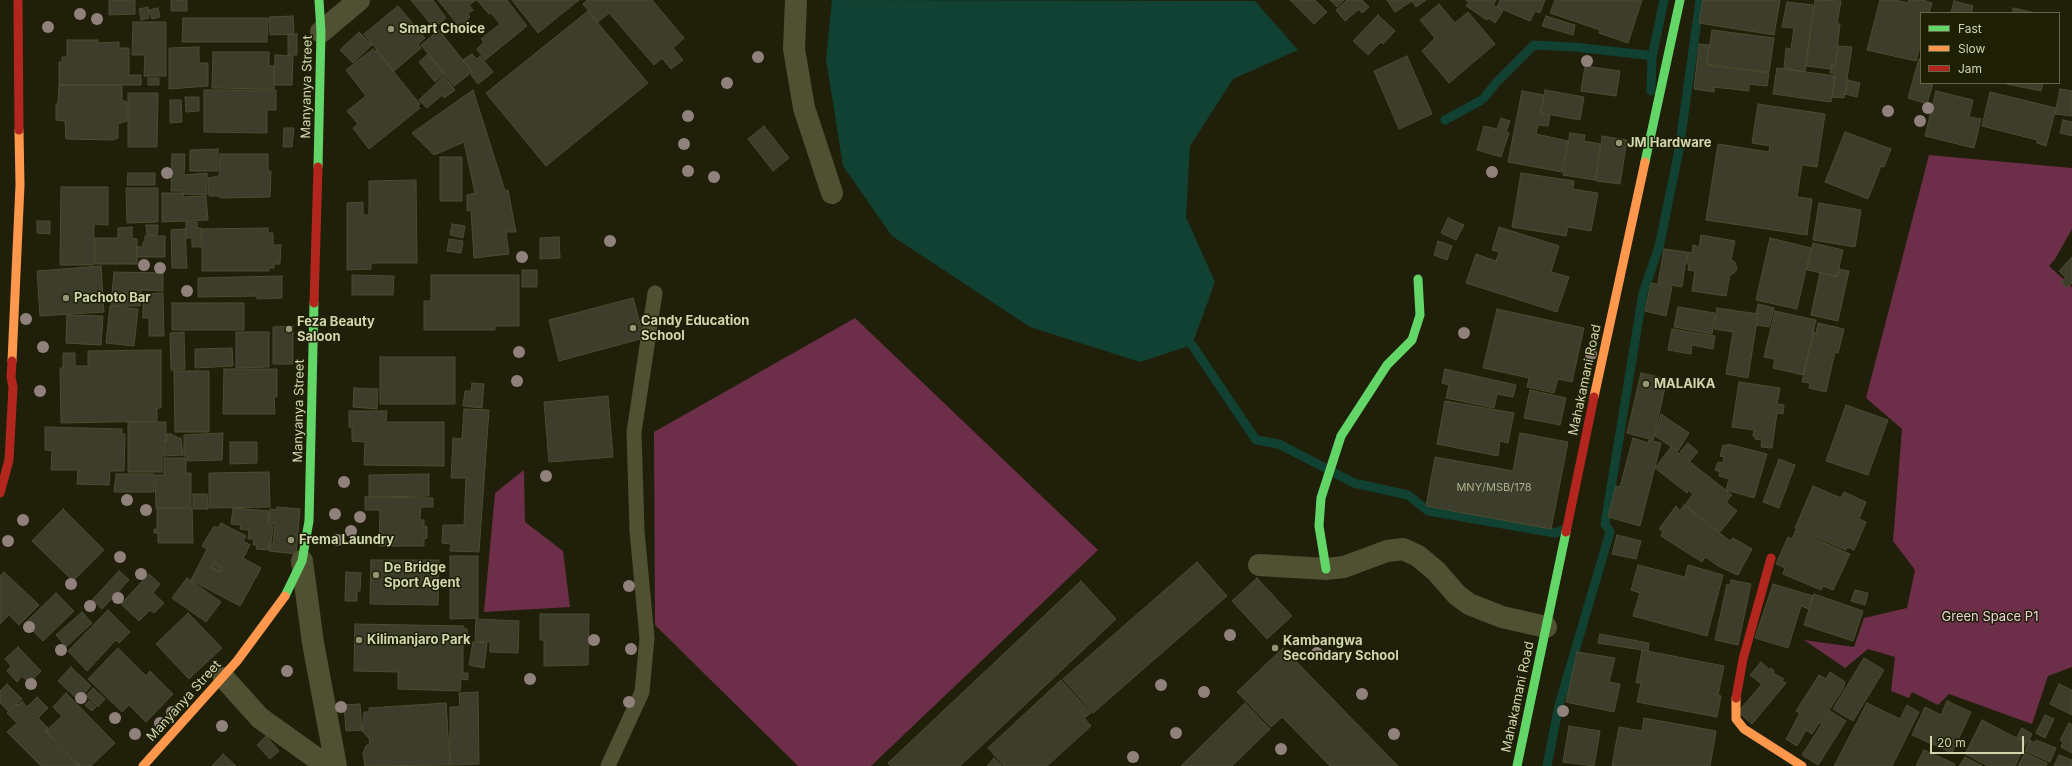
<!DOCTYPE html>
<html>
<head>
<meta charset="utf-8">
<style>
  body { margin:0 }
  #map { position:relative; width:2072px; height:766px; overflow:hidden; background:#20200a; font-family:Inter,sans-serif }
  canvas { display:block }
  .legend { position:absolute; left:1920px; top:12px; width:140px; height:72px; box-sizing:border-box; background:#1e2006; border:1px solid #666949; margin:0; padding:5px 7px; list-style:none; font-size:12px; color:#d1d6ae }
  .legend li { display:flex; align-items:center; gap:8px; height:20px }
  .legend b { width:20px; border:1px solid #666949 }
  .scale { position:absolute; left:1930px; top:736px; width:94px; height:18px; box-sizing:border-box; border:2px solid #d1d6ae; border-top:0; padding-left:5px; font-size:12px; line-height:14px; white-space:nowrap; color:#d1d6ae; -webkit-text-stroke:3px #1e2006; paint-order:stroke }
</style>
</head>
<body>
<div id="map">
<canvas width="2072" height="766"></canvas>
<ul class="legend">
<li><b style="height:5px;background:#63d668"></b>Fast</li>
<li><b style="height:5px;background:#ff974d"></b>Slow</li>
<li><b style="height:5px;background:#b3261e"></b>Jam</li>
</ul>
<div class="scale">20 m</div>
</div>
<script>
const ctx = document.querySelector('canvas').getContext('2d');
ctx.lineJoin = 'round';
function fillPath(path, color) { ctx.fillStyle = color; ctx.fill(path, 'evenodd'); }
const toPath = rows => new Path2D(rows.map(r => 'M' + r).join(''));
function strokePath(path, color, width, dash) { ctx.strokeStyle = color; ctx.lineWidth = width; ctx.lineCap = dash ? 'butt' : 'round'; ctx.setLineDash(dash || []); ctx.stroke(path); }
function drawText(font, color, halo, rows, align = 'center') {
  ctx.font = font + ' Inter,sans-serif'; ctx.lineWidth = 3; ctx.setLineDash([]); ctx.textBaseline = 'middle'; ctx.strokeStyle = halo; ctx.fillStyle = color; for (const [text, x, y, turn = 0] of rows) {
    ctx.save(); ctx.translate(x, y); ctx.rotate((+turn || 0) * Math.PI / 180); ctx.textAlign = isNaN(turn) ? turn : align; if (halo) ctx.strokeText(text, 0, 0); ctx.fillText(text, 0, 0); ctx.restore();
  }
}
fillPath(toPath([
  [1929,155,2072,168,2072,229,2055,259,2049,266,2072,287,2072,667,2048,676,2032,724,1949,694,1938,705,1912,692,1909,698,1891,691,1895,657,1868,649,1845,668,1804,640,1854,647,1864,618,1907,608,1915,570,1893,541,1902,429,1866,398],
  [855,318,1098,550,871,766,798,766,655,625,654,432],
  [524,470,525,522,563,551,570,607,484,612,495,493]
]), '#6c2e48');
fillPath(toPath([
  [832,0,1255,1,1298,50,1233,79,1190,146,1186,217,1215,282,1192,345,1140,362,1030,327,892,236,843,166,826,59]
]), '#104133');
strokePath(toPath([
  [1651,91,1652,57,1664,0],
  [1484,98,1496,83,1534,45,1574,47,1646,55,1652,57],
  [1445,120,1480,101],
  [1192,345,1256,440,1279,444,1354,483,1408,495,1428,511,1555,533,1566,529],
  [1547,766,1559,705,1610,532,1605,524,1643,293,1659,247,1679,150,1700,0]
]), '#104133', 9);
const building = toPath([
  [109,0,135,0,135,14,109,15,109,0],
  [171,0,187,0,187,11,171,11,171,0],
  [411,0,433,0,446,18,434,28,411,0],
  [438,0,476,0,469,5,473,10,468,14,470,17,466,20,469,24,462,30,438,0],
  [477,0,507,0,527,26,485,60,477,49,484,42,481,39,500,24,491,13,489,14,477,0],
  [512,0,579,0,538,33,512,0],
  [587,0,652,0,684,38,673,48,683,60,671,69,662,58,654,65,609,13,598,22,583,4,587,0],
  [1290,0,1315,0,1327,12,1314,24,1290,0],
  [1330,0,1344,0,1337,7,1330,0],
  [1347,0,1362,0,1369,7,1362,13,1359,9,1345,21,1336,10,1347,0],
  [1387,0,1426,0,1416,7,1412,1,1395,12,1387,0],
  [1466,0,1496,0,1493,5,1503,11,1495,23,1488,18,1487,20,1466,6,1469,2,1466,0],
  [1500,0,1545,0,1540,13,1535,11,1530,21,1497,7,1500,0],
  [1555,0,1642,0,1628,43,1599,33,1600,30,1550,13,1555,0],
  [1703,0,1780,0,1774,35,1699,23,1703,0],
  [1815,0,1841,1,1837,24,1840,24,1835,66,1831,65,1831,69,1806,66,1815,0],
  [1880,0,1895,0,1908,3,1909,0,1922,0,1932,3,1929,13,1921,13,1921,43,1916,61,1867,50,1880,0],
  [1954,1,1973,6,1971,13,1951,13,1954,1],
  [1787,2,1813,5,1805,72,1784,68,1786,48,1791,49,1794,28,1782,27,1787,2],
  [1439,4,1455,23,1468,12,1495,44,1449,83,1422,51,1435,38,1420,20,1439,4],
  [398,6,425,38,418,44,421,48,394,71,364,34,398,6],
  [148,7,149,18,141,20,139,9,148,7],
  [158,8,160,17,152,19,149,10,158,8],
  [2013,8,2036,13,2012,13,2013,8],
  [588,11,648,83,546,166,486,93,588,11],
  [1378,15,1395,31,1383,44,1381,42,1368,55,1353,41,1378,15],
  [293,16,294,34,270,35,269,17,293,16],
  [1546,16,1575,25,1573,35,1542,26,1546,16],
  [183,18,268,18,267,42,182,42,183,18],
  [133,22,166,22,166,76,144,76,145,55,132,55,133,22],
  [439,30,472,72,454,86,421,45,439,30],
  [1712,30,1774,38,1769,72,1707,64,1712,30],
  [359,32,372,45,353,63,340,50,359,32],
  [297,34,297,55,288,55,288,35,297,34],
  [67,40,98,40,98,43,119,42,119,48,129,48,129,75,141,75,141,85,59,85,59,62,62,62,62,57,67,57,67,40],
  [1699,44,1709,45,1706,65,1769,73,1767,86,1749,84,1749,91,1714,87,1714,92,1694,89,1699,44],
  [1839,46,1852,47,1844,98,1832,97,1835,74,1830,73,1831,66,1835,66,1839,46],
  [199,47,199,63,208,63,208,86,169,89,169,48,199,47],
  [373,49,375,52,376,50,420,104,418,106,420,108,369,149,353,128,358,124,347,111,366,96,346,70,373,49],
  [213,52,269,52,269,66,274,66,274,89,212,88,213,52],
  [428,54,444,74,435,82,419,62,428,54],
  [472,54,477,59,480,56,493,72,478,84,471,75,473,72,463,60,472,54],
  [275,55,293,56,292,85,274,85,275,55],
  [1407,56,1432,114,1399,129,1374,71,1407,56],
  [1919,59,1921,59,1921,83,1933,83,1927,104,1908,98,1919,59],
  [1585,66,1620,71,1616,96,1581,91,1585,66],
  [1777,68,1835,76,1831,102,1773,94,1777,68],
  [444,76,455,90,444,98,442,95,427,108,419,100,444,76],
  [148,78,159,78,159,85,148,85,148,78],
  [1848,80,1860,83,1857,97,1845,94,1848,80],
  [2002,83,2043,83,2041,91,2002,83],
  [59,85,122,85,122,100,127,102,127,121,118,124,118,138,113,140,66,139,65,121,56,120,56,104,58,104,59,85],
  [2060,89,2072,91,2072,116,2055,114,2060,89],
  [204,90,276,90,276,110,267,110,267,133,204,132,204,90],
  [473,90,505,191,508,190,516,232,506,232,509,254,474,258,471,210,467,211,467,195,475,193,464,142,434,155,412,133,473,90],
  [1545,90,1584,97,1580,120,1541,113,1545,90],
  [1522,91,1544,95,1540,114,1550,116,1548,126,1538,125,1536,134,1568,141,1562,172,1508,162,1522,91],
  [1936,91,1973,100,1969,117,1981,119,1974,148,1925,136,1936,91],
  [1990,92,2056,108,2046,146,2037,143,2037,140,1982,126,1990,92],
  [128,93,158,93,157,147,128,147,128,93],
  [185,97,199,97,199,111,186,112,185,97],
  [170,100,181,100,182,122,170,123,170,100],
  [1758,104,1825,114,1817,167,1802,165,1797,197,1812,199,1807,235,1706,220,1718,144,1769,152,1770,146,1752,143,1758,104],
  [1501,118,1510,121,1506,132,1509,133,1501,157,1477,150,1484,126,1497,129,1501,118],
  [2063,120,2072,122,2072,136,2060,133,2063,120],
  [764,126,789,158,773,171,748,139,764,126],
  [284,128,294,128,292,147,283,147,284,128],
  [1845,132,1891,149,1884,167,1881,166,1868,199,1825,182,1845,132],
  [1570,133,1585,135,1584,141,1600,144,1595,180,1563,175,1570,133],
  [1602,136,1627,140,1620,184,1596,181,1602,136],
  [218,149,218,171,190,171,190,150,218,149],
  [172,154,185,154,184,175,207,173,207,195,183,194,183,191,171,191,172,154],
  [220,154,268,154,268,171,271,171,270,197,220,198,220,196,209,196,208,178,219,176,220,154],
  [440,157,462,157,462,201,440,201,440,157],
  [128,173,155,173,155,185,127,185,128,173],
  [1521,173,1574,181,1573,189,1598,193,1591,231,1568,227,1566,236,1512,227,1521,173],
  [416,180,417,263,371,263,371,269,347,270,347,203,363,202,363,215,369,215,369,181,416,180],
  [61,187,108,187,108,225,94,224,94,265,60,265,61,187],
  [126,188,158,188,158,222,127,223,126,188],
  [162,193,183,193,183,197,206,196,208,220,162,222,162,193],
  [1819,203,1861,210,1855,247,1813,240,1819,203],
  [1448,218,1464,225,1456,240,1441,233,1448,218],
  [37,221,50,221,50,234,37,233,37,221],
  [186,222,197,222,197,228,201,228,201,247,192,247,192,238,186,238,186,222],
  [452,224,465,226,463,238,450,235,452,224],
  [146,225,158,225,157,235,147,235,146,225],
  [132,227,132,238,137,239,137,264,95,264,95,238,118,238,118,228,132,227],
  [1499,227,1559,246,1551,272,1569,277,1557,312,1466,283,1476,254,1496,261,1499,252,1492,250,1499,227],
  [268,228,268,233,273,233,273,245,281,245,280,264,274,264,274,268,269,268,269,271,202,271,202,229,268,228],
  [185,229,187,268,172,268,171,230,185,229],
  [1701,235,1735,241,1731,260,1735,262,1737,269,1734,273,1730,275,1726,296,1692,291,1695,271,1688,270,1689,264,1687,264,1688,252,1692,253,1693,245,1699,247,1701,235],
  [145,236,165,236,165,257,137,257,137,247,143,247,143,242,145,242,145,236],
  [559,237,560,258,540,259,540,238,559,237],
  [1770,238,1811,248,1797,309,1756,300,1770,238],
  [449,239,463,241,461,253,447,251,449,239],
  [1438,241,1452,246,1447,260,1434,255,1438,241],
  [1813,243,1843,250,1837,276,1807,270,1813,243],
  [1664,249,1687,252,1682,287,1658,283,1664,249],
  [2072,257,2072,283,2067,288,2061,282,2066,278,2059,271,2072,257],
  [101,266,104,312,40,316,37,271,101,266],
  [1839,269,1849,271,1838,321,1811,315,1820,273,1837,277,1839,269],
  [522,270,537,270,537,287,522,287,522,270],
  [114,272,163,273,163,291,141,290,140,306,111,306,114,272],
  [352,275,394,276,393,295,352,295,352,275],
  [431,275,519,275,519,326,495,326,495,330,424,330,424,301,431,301,431,275],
  [282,276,282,298,257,299,257,296,198,297,198,278,282,276],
  [1651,283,1672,287,1666,316,1645,311,1651,283],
  [163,293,164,336,149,336,149,318,143,318,143,294,163,293],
  [633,298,644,338,559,361,549,320,633,298],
  [172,303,244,303,244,330,172,330,172,303],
  [1758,304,1774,308,1769,327,1757,325,1760,314,1756,313,1758,304],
  [110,306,138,309,134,346,106,343,110,306],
  [1678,307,1715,313,1712,334,1674,327,1678,307],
  [1717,308,1758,314,1748,378,1726,374,1733,332,1714,329,1717,308],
  [1497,309,1584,328,1572,382,1558,379,1554,393,1527,387,1529,378,1483,368,1497,309],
  [1775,311,1816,320,1803,375,1773,368,1775,359,1764,357,1775,311],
  [67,315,103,316,101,345,66,343,67,315],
  [1818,323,1844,329,1838,353,1835,352,1826,392,1809,388,1810,383,1802,382,1814,332,1816,333,1818,323],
  [293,326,293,364,273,364,273,327,293,326],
  [1672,329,1715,336,1713,349,1692,345,1691,354,1668,350,1672,329],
  [184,332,185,369,171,370,170,333,184,332],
  [236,332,269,332,269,367,236,368,236,332],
  [232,348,233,366,195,368,195,349,232,348],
  [161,350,161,408,157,408,157,421,61,423,60,368,63,368,63,353,75,353,75,366,88,366,88,351,161,350],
  [380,357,455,357,455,404,380,404,380,357],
  [224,369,277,369,277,397,274,397,275,414,223,414,224,369],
  [1445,369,1516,385,1513,397,1497,394,1494,408,1446,398,1449,385,1442,383,1445,369],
  [174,371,209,371,209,432,175,432,174,371],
  [1641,373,1667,379,1653,440,1627,433,1641,373],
  [1739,382,1780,388,1777,404,1784,405,1783,414,1777,413,1772,448,1761,447,1762,440,1755,439,1755,436,1753,436,1754,430,1732,427,1739,382],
  [472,383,484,384,482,408,463,406,465,391,471,391,472,383],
  [354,388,378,389,377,409,353,407,354,388],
  [1530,390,1566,398,1560,425,1524,418,1530,390],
  [608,396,613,457,549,462,544,402,608,396],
  [1445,401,1514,413,1508,443,1500,441,1498,456,1437,444,1445,401],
  [1846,405,1888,420,1868,475,1826,461,1846,405],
  [464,409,489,410,479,552,450,551,451,544,442,543,443,525,464,525,466,478,451,478,453,438,462,439,464,409],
  [349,411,387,411,386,422,444,422,444,466,364,465,365,442,352,441,352,427,349,427,349,411],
  [1661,414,1689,433,1678,451,1655,436,1661,414],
  [128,422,166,422,166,441,162,441,162,472,128,472,128,422],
  [45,427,122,429,122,434,125,434,124,471,110,471,109,485,77,484,78,470,51,470,52,451,45,450,45,427],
  [223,433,222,460,187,461,187,456,184,456,184,435,223,433],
  [1520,433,1568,442,1551,529,1426,506,1435,457,1513,471,1520,433],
  [167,434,172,434,172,436,176,436,177,438,181,438,183,455,163,456,164,441,167,441,167,434],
  [1633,438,1648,443,1649,440,1661,443,1640,526,1608,517,1616,486,1620,487,1633,438],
  [230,442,257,442,257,463,230,464,230,442],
  [1688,443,1698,452,1690,461,1680,452,1688,443],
  [1728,444,1767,454,1754,498,1726,490,1729,479,1719,476,1720,472,1715,470,1718,462,1723,463,1724,457,1720,456,1723,445,1728,446,1728,444],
  [1671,447,1732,495,1726,502,1737,511,1720,532,1685,505,1693,494,1688,490,1687,493,1655,468,1671,447],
  [164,458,186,458,186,473,191,473,191,507,156,508,155,475,164,475,164,458],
  [1779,459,1795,465,1779,508,1763,502,1779,459],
  [269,472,270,507,209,508,209,473,269,472],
  [116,474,154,474,154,492,114,492,116,474],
  [429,474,429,496,369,497,369,475,429,474],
  [1813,486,1841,498,1844,492,1866,502,1859,519,1866,522,1854,550,1847,547,1846,550,1795,528,1813,486],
  [193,494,207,494,208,509,193,509,193,494],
  [365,497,433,498,433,507,421,507,420,520,424,520,424,527,427,526,427,538,424,539,424,546,379,546,380,510,365,510,365,497],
  [1684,505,1730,541,1733,538,1752,549,1738,575,1720,567,1705,557,1702,562,1661,536,1663,531,1659,529,1676,506,1680,511,1684,505],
  [277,507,300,509,296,554,269,551,270,544,273,544,275,524,269,524,270,509,277,510,277,507],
  [157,508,192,508,193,543,158,543,158,533,154,533,154,529,157,529,157,508],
  [233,508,269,511,268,525,273,526,271,543,269,543,268,550,256,549,257,545,253,545,254,539,248,539,249,530,240,529,241,525,231,524,233,508],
  [63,509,104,550,73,581,32,541,63,509],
  [221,523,246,536,243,541,250,545,243,558,261,568,240,606,191,580,207,549,202,546,214,526,218,528,221,523],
  [214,562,222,567,220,572,211,568,214,562],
  [1796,530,1850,554,1833,590,1823,586,1821,590,1783,574,1785,568,1776,564,1788,537,1792,539,1796,530],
  [1617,535,1641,541,1636,559,1612,554,1617,535],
  [450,556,478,556,478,618,450,619,450,556],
  [371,560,439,560,438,605,370,604,371,560],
  [214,562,222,567,220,572,211,568,214,562],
  [1197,562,1227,596,1093,713,1063,679,1197,562],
  [1638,565,1685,577,1688,565,1723,575,1707,636,1633,616,1640,593,1631,590,1638,565],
  [119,571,129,580,102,609,92,600,119,571],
  [4,572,39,605,19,625,9,615,0,624,0,576,4,572],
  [346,572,361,573,360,591,357,591,357,601,345,601,346,572],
  [149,574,160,584,153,593,164,603,154,613,150,610,139,621,121,604,149,574],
  [187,578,221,602,206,622,172,598,187,578],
  [1257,578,1292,616,1267,639,1232,601,1257,578],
  [1731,580,1751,584,1738,645,1715,640,1727,584,1730,586,1731,580],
  [1081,581,1116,619,960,766,891,766,888,763,1081,581],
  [1773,584,1813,596,1809,609,1801,606,1788,648,1755,638,1773,584],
  [1855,590,1868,593,1865,605,1851,601,1855,590],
  [56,593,74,611,43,641,25,623,56,593],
  [1814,594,1863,611,1853,641,1804,625,1814,594],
  [108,610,130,632,119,643,116,640,87,671,68,651,108,610],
  [82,612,92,623,66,647,56,635,82,612],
  [188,613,222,648,189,679,156,644,188,613],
  [540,614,589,614,588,665,544,666,544,640,540,640,540,614],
  [476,619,519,621,518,653,490,652,490,642,475,641,476,619],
  [355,624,464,626,463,628,467,629,467,642,463,642,463,673,468,673,468,680,461,679,460,691,398,689,398,672,354,671,355,624],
  [1600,634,1649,643,1648,651,1598,643,1600,634],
  [473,642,487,643,484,668,469,665,473,642],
  [18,647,41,671,29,683,22,676,17,682,7,671,11,666,5,659,18,647],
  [118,648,146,676,150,671,173,694,146,722,129,705,122,712,88,679,118,648],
  [1283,648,1398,766,1330,766,1282,717,1271,727,1237,692,1283,648],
  [1642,650,1724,666,1718,695,1721,696,1717,717,1637,702,1641,683,1636,683,1642,650],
  [1577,652,1615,658,1609,682,1620,684,1614,712,1566,702,1577,652],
  [1864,658,1884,670,1853,721,1833,709,1864,658],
  [1761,662,1770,670,1771,668,1774,671,1773,673,1784,679,1782,681,1786,683,1752,724,1738,712,1762,684,1750,675,1761,662],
  [71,667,91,686,78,700,58,681,71,667],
  [1830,672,1845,682,1843,689,1820,724,1819,723,1812,734,1806,730,1797,746,1786,739,1800,713,1796,711,1819,675,1826,679,1830,672],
  [1061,680,1091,713,1084,718,1091,726,1047,766,1004,766,988,748,1061,680],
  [7,684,22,699,8,711,0,703,0,691,7,684],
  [2059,684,2072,690,2072,715,2050,704,2059,684],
  [93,688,105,699,98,707,86,696,93,688],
  [478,692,479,764,450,765,450,707,460,707,459,693,478,692],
  [66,693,115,743,91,766,80,766,46,731,62,716,53,707,66,693],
  [37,697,48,708,38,718,48,728,45,731,79,766,41,766,7,732,17,723,7,713,17,704,18,705,22,701,27,707,37,697],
  [89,701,96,707,92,711,85,705,89,701],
  [1947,701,1971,712,1952,753,1912,735,1925,707,1941,715,1947,701],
  [446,703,450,765,365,766,363,753,366,746,370,743,369,738,362,731,364,712,369,712,369,708,446,703],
  [1245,703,1270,729,1232,766,1181,766,1245,703],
  [1867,703,1900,719,1907,705,1919,712,1892,766,1834,766,1867,703],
  [360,704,362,730,346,731,344,705,360,704],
  [1830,711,1846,721,1818,765,1802,755,1830,711],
  [2045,715,2054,719,2045,738,2036,733,2045,715],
  [1644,718,1716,731,1710,766,1612,766,1619,727,1642,731,1644,718],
  [1982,720,2026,743,2015,766,1988,766,1965,754,1982,720],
  [2069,723,2072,725,2072,753,2061,747,2063,742,2060,740,2069,723],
  [1569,726,1600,731,1594,766,1563,762,1569,726],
  [2022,728,2032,734,2027,743,2017,737,2022,728],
  [266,736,279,751,270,759,257,745,266,736],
  [2030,740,2034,743,2036,740,2056,748,2050,762,2025,751,2030,740],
  [1924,750,1955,764,1954,766,1916,766,1924,750],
  [2025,753,2047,763,2046,766,2018,766,2025,753],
  [223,754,236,766,212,766,223,754],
  [2059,755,2072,760,2072,766,2054,766,2059,755],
  [1965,757,1982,766,1959,766,1965,757],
  [994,758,1002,766,987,766,994,758]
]);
fillPath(building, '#3c3d2a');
strokePath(building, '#4b4c30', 1);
strokePath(toPath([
  [608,766,642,692,647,638,637,531,634,432,655,293]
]), '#505132', 15);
strokePath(toPath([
  [796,0,794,49,804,108,832,193],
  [321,32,359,0],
  [302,561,313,643,336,766],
  [1259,565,1326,569,1344,567,1387,551,1403,549,1418,556,1436,571,1457,595,1469,604,1502,617,1546,627],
  [224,678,260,718,327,766]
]), '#505132', 22);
strokePath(toPath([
  [1645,162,1680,0],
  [318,167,321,32,319,0],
  [1326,569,1319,526,1321,498,1341,436,1387,365,1412,340,1420,315,1418,279],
  [285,596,302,561,309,521,314,303],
  [1517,766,1566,532]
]), '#63d668', 9);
strokePath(toPath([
  [12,361,20,185,19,130],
  [1594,397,1645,162],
  [1736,698,1736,719,1744,729,1802,766],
  [143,766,237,661,285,596]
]), '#ff974d', 9);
strokePath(toPath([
  [18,0,19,130],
  [314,303,318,167],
  [0,493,9,460,13,387,11,377,12,361],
  [1566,532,1594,397],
  [1736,698,1743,659,1771,558]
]), '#b3261e', 9);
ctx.fillStyle = '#91817d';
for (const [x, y] of [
  [80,14],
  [97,19],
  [48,27],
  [758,57],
  [1587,61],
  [727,83],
  [1928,108],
  [1888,111],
  [688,116],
  [1920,121],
  [684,144],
  [688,171],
  [1492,172],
  [167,173],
  [714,177],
  [610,241],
  [522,257],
  [144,265],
  [160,268],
  [187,291],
  [26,319],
  [1464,333],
  [43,347],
  [519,352],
  [1591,354],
  [517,381],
  [40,391],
  [546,476],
  [344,482],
  [127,500],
  [146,510],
  [335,514],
  [360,517],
  [23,520],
  [351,531],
  [337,540],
  [8,541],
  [120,557],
  [141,574],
  [71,584],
  [629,586],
  [118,598],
  [90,606],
  [29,627],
  [1230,635],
  [594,640],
  [631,649],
  [61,650],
  [1317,653],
  [287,671],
  [530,679],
  [31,684],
  [1161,685],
  [1204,692],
  [1362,694],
  [81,698],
  [629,702],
  [341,707],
  [1563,711],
  [172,712],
  [115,718],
  [160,723],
  [222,726],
  [1176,733],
  [135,734],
  [1394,734],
  [1281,749],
  [1133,757]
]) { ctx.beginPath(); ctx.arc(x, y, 6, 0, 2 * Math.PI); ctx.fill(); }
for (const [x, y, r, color] of [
  [391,29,4,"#939675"],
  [1619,143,4,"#939675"],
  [66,298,4,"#939675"],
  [633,328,4,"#939675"],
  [289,329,4,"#939675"],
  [1646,384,4,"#939675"],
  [291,540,4,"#939675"],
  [376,575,4,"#939675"],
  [359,640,4,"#939675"],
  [1275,648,4,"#939675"]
]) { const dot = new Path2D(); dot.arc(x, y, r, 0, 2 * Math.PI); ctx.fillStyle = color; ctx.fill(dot); strokePath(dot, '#1e2006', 1.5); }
drawText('11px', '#acb08d', null, [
  ["MNY/MSB/178",1494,488]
]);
drawText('bold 13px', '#d1d6ae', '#1e2006', [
  ["Smart Choice",399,29],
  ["JM Hardware",1627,143],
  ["Pachoto Bar",74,298],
  ["Candy Education",641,321],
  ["School",641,336],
  ["Feza Beauty",297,322],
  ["Saloon",297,337],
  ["MALAIKA",1654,384],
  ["Frema Laundry",299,540],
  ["De Bridge",384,568],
  ["Sport Agent",384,583],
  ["Kilimanjaro Park",367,640],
  ["Kambangwa",1283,641],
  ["Secondary School",1283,656]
], 'left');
drawText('13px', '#d1d6ae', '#1e2006', [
  ["Manyanya Street",307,87,-89],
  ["Mahakamani Road",1585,380,-78],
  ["Manyanya Street",299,411,-89],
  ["Mahakamani Road",1518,697,-78],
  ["Manyanya Street",184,701,-48]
]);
drawText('13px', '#edd0db', '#1e2006', [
  ["Green Space P1",1990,617]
]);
</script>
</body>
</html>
